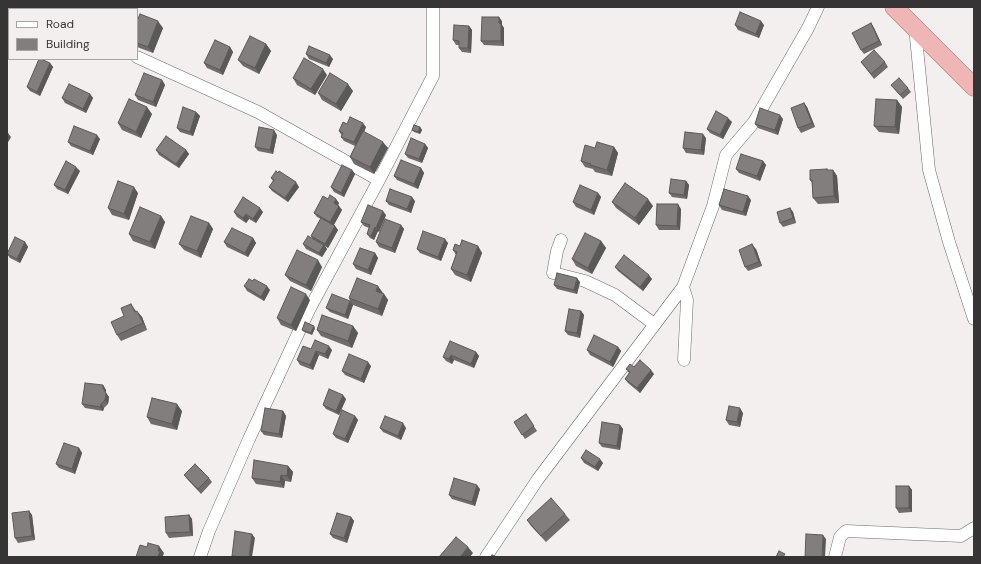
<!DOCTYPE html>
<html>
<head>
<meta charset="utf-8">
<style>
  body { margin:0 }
  #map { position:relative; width:981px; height:564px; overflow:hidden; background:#f4efef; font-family:"DM Sans",sans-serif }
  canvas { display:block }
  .frame { position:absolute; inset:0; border:8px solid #363434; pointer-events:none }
  .legend { position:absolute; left:8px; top:8px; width:130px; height:52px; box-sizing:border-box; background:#f4efef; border:1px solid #a8a4a4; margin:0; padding:5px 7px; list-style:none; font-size:12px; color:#363434 }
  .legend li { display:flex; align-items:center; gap:8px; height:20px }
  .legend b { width:20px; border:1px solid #a8a4a4 }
</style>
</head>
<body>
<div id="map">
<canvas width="981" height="564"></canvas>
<div class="frame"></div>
<ul class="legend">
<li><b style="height:5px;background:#fff"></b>Road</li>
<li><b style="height:11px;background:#827e7d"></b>Building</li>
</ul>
</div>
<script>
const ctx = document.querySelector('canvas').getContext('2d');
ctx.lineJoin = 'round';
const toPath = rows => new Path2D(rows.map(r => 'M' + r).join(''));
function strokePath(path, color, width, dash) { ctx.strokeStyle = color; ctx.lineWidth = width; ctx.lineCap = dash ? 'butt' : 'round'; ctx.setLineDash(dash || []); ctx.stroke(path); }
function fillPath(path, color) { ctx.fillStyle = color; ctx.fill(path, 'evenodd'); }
const minor = toPath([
  [915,27,929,170,949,242,974,319],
  [137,57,258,112,379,180],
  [561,240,557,251,553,273,585,281,615,295,654,324],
  [683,287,687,300,684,360],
  [200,557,209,531,249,439,309,310,379,180,433,76,433,7],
  [486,557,538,479,683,287,713,206,726,155,754,122,808,28,818,7],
  [835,557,840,537,846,531,961,536,974,528]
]);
const highway = toPath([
  [894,7,974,87]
]);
strokePath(minor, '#6f6a6a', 13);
strokePath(highway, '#ae8888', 19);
strokePath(minor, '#fff', 12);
strokePath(highway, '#efb6b5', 18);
fillPath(toPath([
  [137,21,163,28,153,53,137,47],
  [502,21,502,25,504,28,504,46,484,45,481,41],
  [871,23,874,28,882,45,864,54,861,50],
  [735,25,764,25,759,38,738,30],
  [469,26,472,30,471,53,462,52,459,48,459,45,456,45,453,40],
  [266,44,271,51,259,74,243,66,238,60],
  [230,47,233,52,223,75,207,68,204,63],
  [306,54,333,59,329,67,309,59],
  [861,62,885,62,888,67,874,79],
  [50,63,53,67,40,96,30,91,27,87],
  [327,75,315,95,297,85,293,78],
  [162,80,165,85,156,107,138,100,135,95],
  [891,85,908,88,911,92,903,99],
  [353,91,341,111,322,100,318,93],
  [90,94,93,98,86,113,65,103,62,98],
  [897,100,902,107,899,134,879,132,874,126],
  [804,103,807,107,815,127,801,133,798,128],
  [196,112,200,116,193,136,180,132,177,128],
  [152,114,141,138,122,130,118,123],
  [783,119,778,135,758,128,755,124],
  [732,122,723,139,710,133,707,129],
  [347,124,366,127,364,132,388,148,374,174,354,164,350,157,355,146,344,141,341,137,342,136,339,131],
  [420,127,422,130,420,134,414,132,412,130],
  [277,135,273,154,258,151,255,147],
  [706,138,704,155,686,153,683,148],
  [100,139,93,155,71,146,68,142],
  [425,144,428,148,422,163,408,158,405,154],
  [614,147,618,153,612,176,595,172,593,169,585,167,581,161,595,148],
  [156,150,186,150,189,154,179,168,159,155],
  [763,161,766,165,760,181,739,173,736,169],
  [421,168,424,173,418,189,397,180,394,176],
  [827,169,828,170,833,170,837,176,839,203,818,204,813,198,812,183,810,180],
  [352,170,355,174,344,197,334,192,331,187],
  [80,171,68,194,57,189,54,185],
  [271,178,299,187,288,202,272,191,269,187,273,181],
  [686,181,689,185,687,199,672,197,669,193],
  [138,193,129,220,112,215,108,208],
  [598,193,601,197,594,215,576,207,573,202],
  [328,199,339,203,338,205,342,210,334,225,338,230,328,248,325,246,327,249,322,257,306,249,303,244,313,239,311,236,321,219,317,217,314,213],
  [751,200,746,216,722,210,719,205],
  [386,201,415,201,411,213,389,205],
  [612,202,653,206,639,225,616,208],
  [790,208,793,212,796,223,783,227,780,223],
  [681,209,680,230,659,230,656,225],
  [234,212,263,212,256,223,249,219,246,223,237,217],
  [386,215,379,232,378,231,374,240,370,238,367,234,369,228,364,226,361,222],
  [161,216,165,222,155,249,133,241,129,234],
  [209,223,213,229,201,258,184,250,179,244],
  [401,225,404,229,395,253,379,247,376,242],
  [253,238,256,243,248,257,227,247,224,242],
  [601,241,606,248,592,274,576,266,572,259],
  [25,242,28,247,20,263,10,258,7,254],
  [448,243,441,261,420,253,417,249],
  [460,246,478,246,482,253,471,282,455,275,451,269,456,255,453,250],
  [756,249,762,266,748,271,745,267],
  [375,253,378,258,371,275,356,269,353,264],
  [322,267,311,291,290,281,285,275],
  [615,267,652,279,643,291,618,271],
  [580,282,577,294,557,289,554,285],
  [244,286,270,290,264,301,247,291],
  [382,293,384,294,388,300,382,316,353,305,348,319,330,312,326,308,350,301,349,298,383,293],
  [310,300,296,331,281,325,277,318],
  [131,304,136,311,142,317,147,330,121,341,117,335,124,316],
  [581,311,584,315,580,338,568,335,565,331],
  [353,326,358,333,352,348,321,336,317,330],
  [315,328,312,335,304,332,302,330],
  [618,347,621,351,613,367,590,355,587,350],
  [311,349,332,350,328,359,319,355,313,370,300,365,297,360],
  [476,352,479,356,474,368,454,360,452,364,446,361,443,357],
  [371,366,364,383,345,375,342,371],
  [626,369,654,374,640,393,628,383,625,379,629,373],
  [103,385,106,390,106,393,109,397,108,404,104,408,103,411,85,408,82,404],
  [346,399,339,415,326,409,323,405],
  [182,411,177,430,151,424,147,417],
  [283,411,286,416,282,438,264,435,261,431],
  [743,413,740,427,729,425,726,420],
  [526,414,537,431,525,439,514,422],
  [355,416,358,420,348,443,336,438,333,434],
  [620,425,623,429,620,450,602,447,599,443],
  [380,428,406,428,401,440,383,432],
  [79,448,82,453,75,474,59,468,56,464],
  [581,458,603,463,598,471,584,463],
  [288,466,293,472,291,482,285,481,284,488,256,484,252,478],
  [184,475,209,478,212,482,201,494,187,479],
  [909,486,912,490,912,512,899,513,896,508],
  [480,489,475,506,452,499,449,495],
  [29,511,32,515,35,540,18,543,15,538],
  [565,514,570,520,546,542,531,526,527,520],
  [189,515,192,519,193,536,169,538,166,533],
  [351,517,354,521,347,543,333,538,330,534]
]), '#706c6c');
fillPath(toPath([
  [499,17,502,21,502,25,504,28,504,46,501,41,499,23],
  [158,21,163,28,153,53,148,47],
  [761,21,764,25,759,38,756,34],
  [871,23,874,28,882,45,879,41],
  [469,26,472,30,471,53,468,48],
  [266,44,271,51,259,74,255,68],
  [230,47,233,52,223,75,220,70],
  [330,55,333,59,329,67,326,63],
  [50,63,53,67,40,96,37,92],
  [323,69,327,75,315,95,311,89],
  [162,80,165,85,156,107,153,102],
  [348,84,353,91,341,111,336,104],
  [90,94,93,98,86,113,83,109],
  [897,100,902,107,899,134,895,127],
  [804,103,807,107,815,127,812,123],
  [147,107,152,114,141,138,136,132],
  [196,112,200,116,193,136,190,132],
  [780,115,783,119,778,135,775,130],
  [728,118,732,122,723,139,720,135],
  [363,123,366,127,357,147,354,142],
  [420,127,422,130,420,134,418,132],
  [274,130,277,135,273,154,270,150],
  [8,133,11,137,7,144,7,135],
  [703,134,706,138,704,155,701,150],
  [97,135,100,139,93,155,90,151],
  [383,142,388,148,374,174,370,167],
  [425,144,428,148,422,163,419,159],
  [614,147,618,153,612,176,607,170],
  [186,150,189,154,179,168,176,164],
  [763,161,766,165,760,181,757,176],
  [76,167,80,171,68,194,65,190],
  [421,168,424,173,418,189,414,184],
  [352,170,355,174,344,197,341,193],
  [833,170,837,176,839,203,834,196],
  [686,181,689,185,687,199,684,195],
  [296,182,299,187,288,202,285,198],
  [134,187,138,193,129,220,124,214],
  [598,193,601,197,594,215,591,210],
  [748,196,751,200,746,216,743,212],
  [412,197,415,201,411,213,407,209],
  [336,199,339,203,337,207,334,203],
  [648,199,653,206,639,225,635,218],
  [678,204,681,209,680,230,677,226],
  [339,206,342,210,333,226,330,222],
  [260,208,263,212,256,223,253,219],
  [790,208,793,212,796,223,793,218],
  [383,211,386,215,379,232,376,228],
  [246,214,249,219,246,223,243,218],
  [161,216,165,222,155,249,150,242],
  [209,223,213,229,201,258,197,251],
  [401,225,404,229,395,253,392,248],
  [335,226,338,230,328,248,325,244],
  [375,227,378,231,374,240,371,236],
  [253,238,256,243,248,257,245,253],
  [445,239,448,243,441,261,438,257],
  [601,241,606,248,592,274,588,268],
  [25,242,28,247,20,263,17,259],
  [752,244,756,249,762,266,759,262],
  [324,245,327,249,322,257,319,253],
  [478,246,482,253,471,282,467,275],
  [375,253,378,258,371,275,368,270],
  [318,260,322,267,311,291,306,285],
  [649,275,652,279,643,291,640,287],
  [577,278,580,282,577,294,574,290],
  [267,286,270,290,264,301,261,297],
  [378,286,383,293,381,297,376,291],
  [306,294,310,300,296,331,291,325],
  [384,294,388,300,382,316,378,309],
  [350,301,353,305,348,319,345,315],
  [137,311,142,317,147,330,143,323],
  [581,311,584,315,580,338,577,333],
  [314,326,315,328,312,335,311,333],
  [353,326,358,333,352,348,348,341],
  [329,346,332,350,328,359,325,354],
  [618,347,621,351,613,367,610,362],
  [316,351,319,355,313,370,310,365],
  [476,352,479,356,474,368,471,364],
  [451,355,454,360,452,364,449,359],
  [368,362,371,366,364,383,361,379],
  [651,370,654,374,640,393,637,388],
  [103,385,106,390,106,393,103,388],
  [106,393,109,397,108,404,105,400],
  [343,395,346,399,339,415,336,411],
  [101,404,104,408,103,411,100,407],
  [177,404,182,411,177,430,172,424],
  [740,408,743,413,740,427,737,422],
  [283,411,286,416,282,438,279,434],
  [355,416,358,420,348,443,345,439],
  [403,423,406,428,401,440,398,436],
  [620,425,623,429,620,450,617,446],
  [79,448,82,453,75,474,72,469],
  [600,459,603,463,598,471,595,467],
  [288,466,293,472,291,482,287,476],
  [281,475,285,481,284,488,280,482],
  [477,485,480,489,475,506,472,502],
  [909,486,912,490,912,512,909,508],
  [29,511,32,515,35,540,32,536],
  [189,515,192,519,193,536,190,532],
  [351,517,354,521,347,543,344,538],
  [252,534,255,538,252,557,249,557],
  [823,535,826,539,825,557,822,557],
  [159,546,164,553,163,556,164,557,158,557,158,551],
  [468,547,473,553,470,557,460,557]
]), '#5b5858');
const building = toPath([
  [59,7,86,7,88,9,57,9,59,7],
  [740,12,761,21,756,34,735,25,740,12],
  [140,14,158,21,148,47,137,43,137,21,140,14],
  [482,17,499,17,499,23,501,24,501,41,481,41,482,17],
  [871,23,879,41,861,50,852,33,871,23],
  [454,25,469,26,468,48,459,48,459,41,453,40,454,25],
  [250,36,266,44,255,68,238,60,250,36],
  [215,40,230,47,220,70,204,63,215,40],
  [309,46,330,55,326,63,306,54,309,46],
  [874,50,885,62,871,74,861,62,874,50],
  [304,58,323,69,311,89,293,78,304,58],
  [39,59,41,59,50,63,37,92,27,87,39,59],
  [144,73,162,80,153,102,135,95,144,73],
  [330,73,348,84,336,104,318,93,330,73],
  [899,78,908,88,900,95,891,85,899,78],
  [69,84,90,94,83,109,62,98,69,84],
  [129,99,147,107,136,132,118,123,129,99],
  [876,99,897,100,895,127,874,126,876,99],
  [804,103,812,123,798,128,791,108,804,103],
  [183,107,196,112,190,132,177,128,183,107],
  [760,108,780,115,775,130,755,124,760,108],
  [716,111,728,118,720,135,707,129,716,111],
  [350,117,363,123,354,142,341,137,343,133,339,131,343,122,347,124,350,117],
  [414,125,420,127,418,132,412,130,414,125],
  [74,126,97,135,90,151,68,142,74,126],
  [259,127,274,130,270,150,255,147,259,127],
  [363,131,383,142,370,167,350,157,363,131],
  [685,132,703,134,701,150,683,148,685,132],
  [166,136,186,150,176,164,156,150,166,136],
  [411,138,425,144,419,159,405,154,411,138],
  [597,142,614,147,607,170,590,165,591,164,581,161,585,145,595,148,597,142],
  [741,154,763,161,757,176,736,169,741,154],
  [401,160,421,168,414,184,394,176,401,160],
  [66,161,76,167,65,190,54,185,66,161],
  [342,165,352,170,341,193,331,187,342,165],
  [827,169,827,170,833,170,834,196,813,198,812,180,810,180,810,170,827,169],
  [276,171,278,173,279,171,296,182,285,198,269,187,274,180,271,178,276,171],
  [671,179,686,181,684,195,669,193,671,179],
  [118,181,134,187,124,214,108,208,118,181],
  [625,183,648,199,635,218,612,202,625,183],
  [580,185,598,193,591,210,573,202,580,185],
  [390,189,412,197,407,209,386,201,390,189],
  [724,189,748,196,743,212,719,205,724,189],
  [330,195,336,199,334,203,339,206,330,222,314,213,323,196,328,199,330,195],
  [243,197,260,208,253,219,246,214,243,218,234,212,243,197],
  [657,204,678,204,677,226,656,225,657,204],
  [368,205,383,211,376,228,375,227,371,236,367,234,370,225,361,222,368,205],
  [140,207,161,216,150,242,129,234,140,207],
  [790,208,793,218,780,223,777,212,790,208],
  [191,216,209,223,197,251,179,244,191,216],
  [321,218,335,226,325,244,311,236,321,218],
  [385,219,401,225,392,248,376,242,385,219],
  [232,228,253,238,245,253,224,242,232,228],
  [423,231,445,239,438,257,417,249,423,231],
  [585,233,601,241,588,268,572,259,585,233],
  [308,236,324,245,319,253,303,244,308,236],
  [15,237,25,242,17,259,7,254,15,237],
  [462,240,478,246,467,275,451,269,457,252,453,250,455,244,460,246,462,240],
  [752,244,759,262,745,267,739,250,752,244],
  [360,248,375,253,368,270,353,264,360,248],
  [297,250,318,260,306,285,285,275,297,250],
  [624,255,649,275,640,287,615,267,624,255],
  [557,273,577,278,574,290,554,285,557,273],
  [357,278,378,286,376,291,384,294,378,309,349,298,357,278],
  [249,279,253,281,254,279,267,286,261,297,244,286,249,279],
  [291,287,306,294,291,325,277,318,291,287],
  [332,294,350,301,345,315,326,308,332,294],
  [131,304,135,312,137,311,143,323,117,335,111,322,124,316,121,308,131,304],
  [569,309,581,311,577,333,565,331,569,309],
  [322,315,353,326,348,341,317,330,322,315],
  [305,322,314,326,311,333,302,330,305,322],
  [594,335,618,347,610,362,587,350,594,335],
  [315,340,329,346,325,354,316,351,310,365,297,360,303,346,311,349,315,340],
  [450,341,476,352,471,364,451,355,449,359,443,357,450,341],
  [349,354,368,362,361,379,342,371,349,354],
  [640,360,651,370,637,388,625,379,630,372,626,369,630,364,634,367,640,360],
  [85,383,103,385,103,388,106,393,105,400,101,404,100,407,82,404,85,383],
  [329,389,343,395,336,411,323,405,329,389],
  [152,398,177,404,172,424,147,417,152,398],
  [729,406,740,408,737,422,726,420,729,406],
  [265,408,283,411,279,434,261,431,265,408],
  [342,410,355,416,345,439,333,434,342,410],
  [526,414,534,426,522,435,514,422,526,414],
  [385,416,403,423,398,436,380,428,385,416],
  [602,422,620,425,617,446,599,443,602,422],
  [64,443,79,448,72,469,56,464,64,443],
  [586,450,600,459,595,467,581,458,586,450],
  [254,460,288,466,287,476,281,475,280,482,252,478,254,460],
  [195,464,209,478,198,489,184,475,195,464],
  [454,478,477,485,472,502,449,495,454,478],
  [896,486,909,486,909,508,896,508,896,486],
  [551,498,565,514,541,536,527,520,551,498],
  [29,511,32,536,15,538,12,513,29,511],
  [337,513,351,517,344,538,330,534,337,513],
  [189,515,190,532,166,533,165,517,189,515],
  [235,531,252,534,249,557,240,557,232,556,235,531],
  [806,534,823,535,822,557,805,557,806,534],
  [456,537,468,547,460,557,439,557,456,537],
  [148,543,159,546,158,551,160,551,158,557,136,557,140,545,147,547,148,543],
  [779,551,785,554,783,557,776,557,779,551],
  [492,555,497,557,491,557,492,555]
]);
fillPath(building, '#827e7d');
strokePath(building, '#5b5858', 1);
</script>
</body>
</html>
